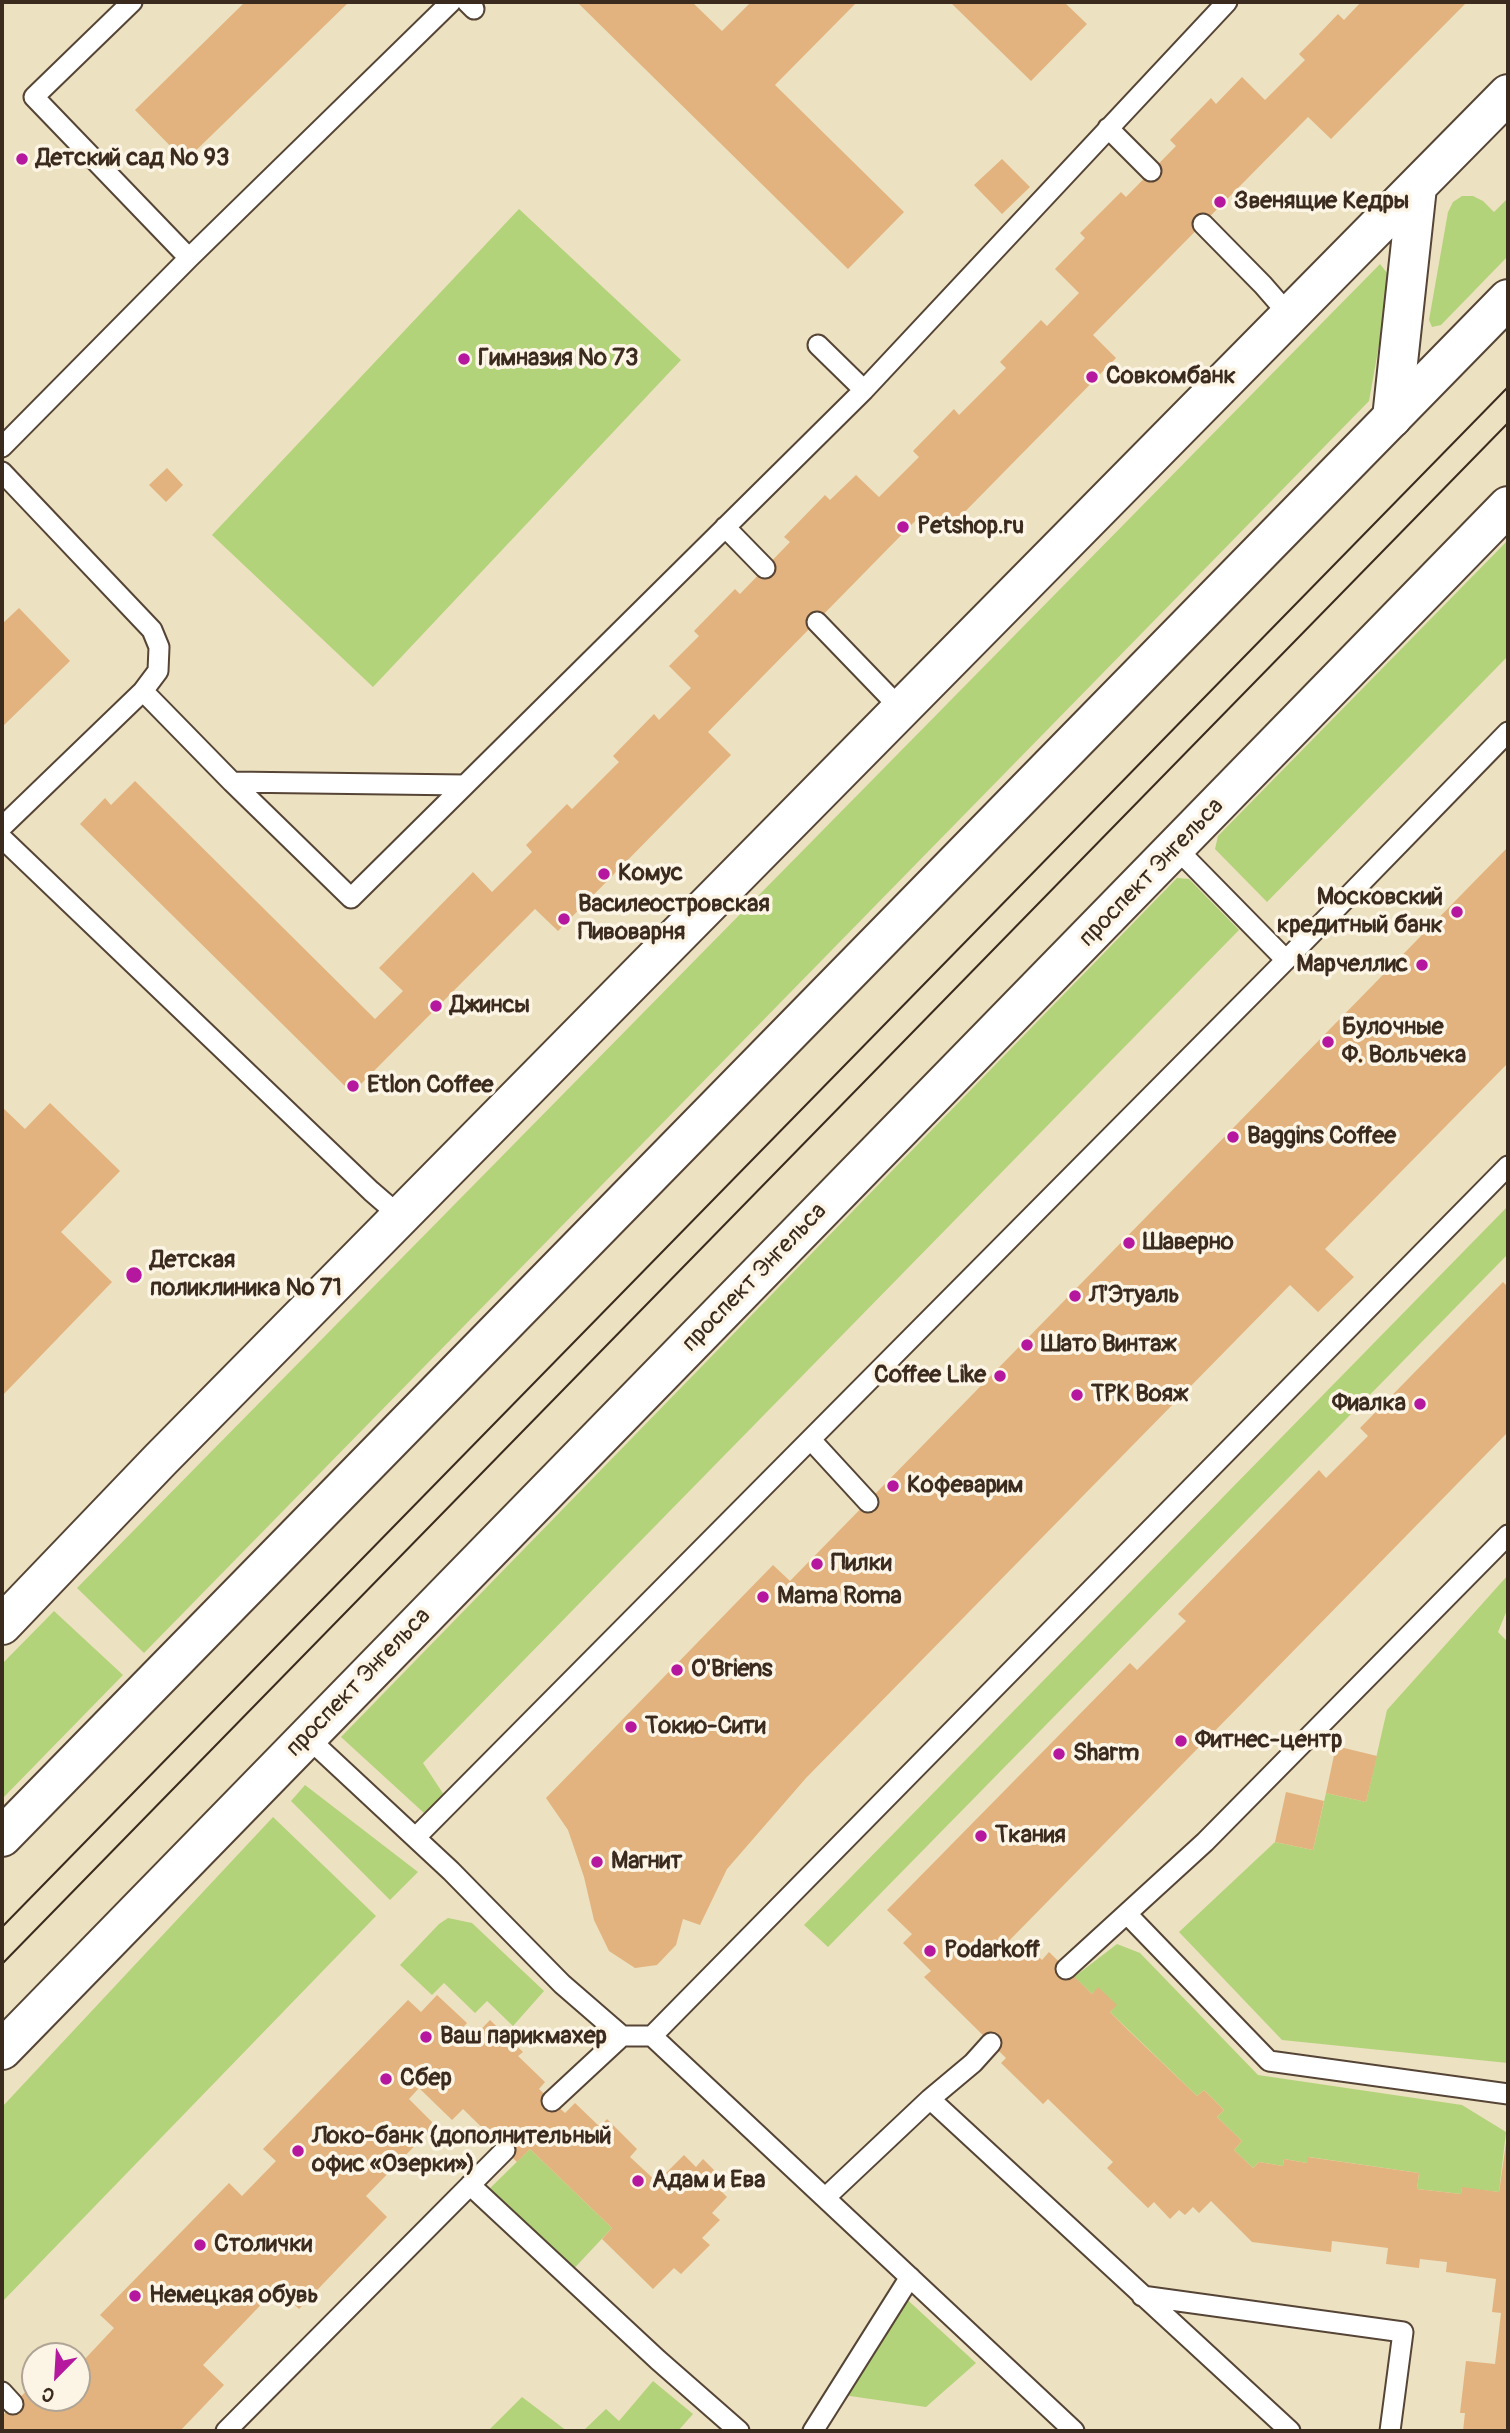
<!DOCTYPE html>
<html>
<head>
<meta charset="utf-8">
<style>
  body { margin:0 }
  #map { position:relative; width:1510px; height:2433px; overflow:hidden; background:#ece1c0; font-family:Pangolin,sans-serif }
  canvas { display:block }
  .frame { position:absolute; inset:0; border:4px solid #3b2a1e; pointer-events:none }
  .north { position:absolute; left:21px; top:2342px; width:70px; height:70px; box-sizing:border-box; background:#fcf5e5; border:2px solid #afa495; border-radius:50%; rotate:204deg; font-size:19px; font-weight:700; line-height:28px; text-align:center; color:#3b2a1e }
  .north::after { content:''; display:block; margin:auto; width:24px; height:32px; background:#b5179e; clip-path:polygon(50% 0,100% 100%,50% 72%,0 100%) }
</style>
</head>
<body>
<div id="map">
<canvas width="1510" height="2433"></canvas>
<div class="frame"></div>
<div class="north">С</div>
</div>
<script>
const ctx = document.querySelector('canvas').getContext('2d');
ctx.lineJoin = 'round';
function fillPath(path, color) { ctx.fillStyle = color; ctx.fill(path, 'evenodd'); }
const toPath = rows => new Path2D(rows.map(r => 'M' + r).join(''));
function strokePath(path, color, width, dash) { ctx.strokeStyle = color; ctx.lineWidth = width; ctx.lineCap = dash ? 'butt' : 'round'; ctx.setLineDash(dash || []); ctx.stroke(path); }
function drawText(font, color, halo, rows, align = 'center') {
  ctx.font = font + ' Pangolin,sans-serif'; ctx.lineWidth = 7; ctx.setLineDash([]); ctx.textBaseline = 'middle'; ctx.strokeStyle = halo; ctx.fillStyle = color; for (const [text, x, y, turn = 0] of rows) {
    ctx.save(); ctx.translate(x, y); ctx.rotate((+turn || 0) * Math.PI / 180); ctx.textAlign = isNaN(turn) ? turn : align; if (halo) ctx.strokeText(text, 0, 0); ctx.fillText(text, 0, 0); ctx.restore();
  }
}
fillPath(toPath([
  [1462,196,1473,196,1483,201,1494,212,1508,198,1508,256,1441,325,1432,327,1429,320,1448,212,1453,202],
  [519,209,681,360,373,687,212,535],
  [1380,264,1391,278,1369,401,144,1653,77,1588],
  [1508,540,1508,656,1267,902,1215,849,1218,836],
  [1177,878,1189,879,1239,930,423,1763,444,1795,424,1813,341,1737],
  [1508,1206,1508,1254,828,1947,804,1925],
  [1508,1575,1508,1611,1507,1610,1498,1632,1508,1642,1508,2063,1282,2040,1179,1932,1275,1842,1313,1850,1326,1793,1366,1802,1387,1710],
  [54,1611,123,1675,2,1799,2,1664],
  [305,1785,418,1872,390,1900,291,1801],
  [273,1817,376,1916,2,2302,2,2107],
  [448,1918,472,1923,544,1991,513,2026,487,2001,475,2013,444,1983,432,1995,400,1965,439,1924],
  [1117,1944,1140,1953,1258,2075,1462,2105,1506,2132,1499,2192,1462,2188,1461,2194,1417,2189,1419,2173,1309,2157,1307,2163,1284,2159,1283,2166,1259,2162,1253,2168,1234,2150,1242,2141,1217,2117,1224,2110,1204,2090,1197,2096,1110,2012,1116,2005,1098,1988,1092,1994,1074,1977],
  [530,2149,612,2228,567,2276,482,2196],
  [900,2293,976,2363,926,2407,836,2394],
  [653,2381,693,2414,678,2431,583,2431,606,2409,619,2421],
  [522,2397,567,2431,488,2431]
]), '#b3d37a');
fillPath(toPath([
  [245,2,349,2,185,161,135,110],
  [577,2,692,2,722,31,751,2,857,2,775,85,904,212,848,269],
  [950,2,1064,2,1087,24,1031,81],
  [1361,2,1467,2,1331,139,1308,117,1093,335,1116,358,943,534,922,514,708,732,731,755,558,931,535,909,352,1093,80,824,105,798,111,805,135,781,375,1019,403,991,379,968,473,872,492,892,532,852,526,845,567,804,572,809,619,762,613,756,654,714,659,720,691,688,669,666,699,636,694,631,735,589,740,594,790,542,784,537,825,495,830,500,856,475,879,497,919,457,913,451,954,409,959,415,1006,368,1000,362,1041,320,1047,326,1079,293,1055,269,1085,238,1080,233,1121,192,1126,197,1176,146,1170,140,1211,98,1216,104,1242,77,1265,100,1305,60,1299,54,1318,35,1338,14,1344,20],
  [1002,159,1030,187,1002,214,974,185],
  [167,468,183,485,166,502,149,485],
  [19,608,70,661,2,727,2,624],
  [1508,847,1508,1063,1325,1249,1354,1277,1318,1312,1290,1285,806,1778,727,1869,700,1925,683,1919,676,1945,657,1965,635,1968,609,1951,594,1920,584,1877,568,1830,546,1798,773,1565,790,1581],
  [50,1103,120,1171,61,1232,112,1282,2,1396,2,1107,25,1129],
  [1503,1282,1508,1287,1508,1432,1000,1950,1007,1957,1023,1942,1042,1960,1049,1952,1092,1994,1098,1987,1117,2005,1110,2012,1128,2030,1197,2096,1204,2090,1224,2110,1217,2117,1242,2141,1234,2150,1253,2168,1259,2162,1283,2166,1284,2159,1307,2163,1308,2157,1419,2173,1417,2189,1461,2194,1462,2187,1499,2192,1508,2129,1508,2431,1463,2431,1465,2413,1460,2413,1466,2361,1495,2364,1501,2313,1492,2312,1496,2279,1446,2272,1447,2262,1420,2259,1419,2268,1386,2264,1388,2248,1332,2241,1331,2252,1252,2242,1211,2201,1199,2213,1193,2207,1185,2215,1179,2210,1170,2219,1154,2202,1148,2208,1107,2168,1113,2162,1048,2099,1043,2104,1001,2063,1006,2058,924,1977,931,1971,903,1943,912,1934,887,1910,1130,1663,1137,1670,1186,1621,1178,1614,1319,1470,1326,1478,1368,1436,1360,1428],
  [1336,1746,1377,1756,1366,1802,1326,1793],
  [1286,1792,1324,1801,1313,1850,1275,1842],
  [437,1995,467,2023,460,2031,470,2041,490,2020,523,2052,518,2056,545,2082,539,2089,565,2113,575,2103,600,2127,607,2119,637,2149,630,2157,657,2182,684,2155,696,2167,703,2159,722,2178,715,2185,727,2197,712,2213,720,2220,702,2238,710,2245,681,2274,674,2268,653,2289,602,2239,612,2228,530,2149,517,2162,463,2109,452,2120,419,2088,409,2099,435,2125,366,2196,387,2217,299,2309,277,2288,203,2365,224,2385,180,2431,2,2431,2,2416,35,2382,35,2398,77,2398,77,2356,60,2356,69,2347,83,2361,114,2328,100,2315,229,2183,242,2196,276,2161,263,2149,408,2000,421,2012]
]), '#e2b37e');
const lane = toPath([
  [132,2,34,97,189,258],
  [467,2,474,9],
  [1108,128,1151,171],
  [1203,224,1263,285,1290,316],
  [818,345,864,390],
  [2,447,189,258,451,2],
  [2,472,152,630,159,647,158,671,143,691],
  [725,527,765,568],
  [817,622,901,709],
  [232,782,465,785],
  [2,827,143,691,232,782,351,898,864,390,1227,2],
  [2,838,371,1191,401,1217],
  [1176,848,1286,960],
  [811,1440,868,1502],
  [306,1736,451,1871,562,1984,622,2036,652,2036,1074,2431],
  [416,1837,1286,960,1508,732],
  [1127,1914,1269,2061,1508,2094],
  [1066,1969,1205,1842,1508,1535],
  [652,2036,1508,1166],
  [930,2099,1290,2431],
  [552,2101,622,2036],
  [470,2185,658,2360,739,2431],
  [826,2197,930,2099,973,2063,991,2043],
  [1142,2296,1403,2332,1390,2431],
  [2,2392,13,2404],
  [226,2431,505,2150],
  [813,2431,910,2277]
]);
const street = toPath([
  [1392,418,1417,187],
  [2,1625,161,1459,1508,94]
]);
const primary = toPath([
  [2,1837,1508,299],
  [2,2050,1508,506]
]);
strokePath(lane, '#564536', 23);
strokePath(street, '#564536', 42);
strokePath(primary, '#564536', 42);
strokePath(lane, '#fff', 19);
strokePath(street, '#fff', 38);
strokePath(primary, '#fff', 38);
strokePath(toPath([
  [2,1927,1508,387],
  [2,1964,1508,423]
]), '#3b2a1e', 2);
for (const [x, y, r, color] of [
  [22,159,7,"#b5179e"],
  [1220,202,7,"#b5179e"],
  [464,359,7,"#b5179e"],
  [1092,377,7,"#b5179e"],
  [903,527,7,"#b5179e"],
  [604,874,7,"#b5179e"],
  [1457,912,7,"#b5179e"],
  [564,919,7,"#b5179e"],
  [1422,965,7,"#b5179e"],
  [436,1006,7,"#b5179e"],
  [1328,1042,7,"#b5179e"],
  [353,1086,7,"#b5179e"],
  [1233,1137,7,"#b5179e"],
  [1129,1243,7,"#b5179e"],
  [134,1275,9,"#b5179e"],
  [1075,1296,7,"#b5179e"],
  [1027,1345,7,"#b5179e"],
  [1000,1376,7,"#b5179e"],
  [1077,1395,7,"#b5179e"],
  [1420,1404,7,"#b5179e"],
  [893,1486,7,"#b5179e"],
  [817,1564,7,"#b5179e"],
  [763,1597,7,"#b5179e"],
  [677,1670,7,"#b5179e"],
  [631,1727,7,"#b5179e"],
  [1181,1741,7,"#b5179e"],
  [1059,1754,7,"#b5179e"],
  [981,1836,7,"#b5179e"],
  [597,1862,7,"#b5179e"],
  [930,1951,7,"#b5179e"],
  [426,2037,7,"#b5179e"],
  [386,2079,7,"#b5179e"],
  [298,2151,7,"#b5179e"],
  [638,2181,7,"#b5179e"],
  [200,2245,7,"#b5179e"],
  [135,2296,7,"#b5179e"]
]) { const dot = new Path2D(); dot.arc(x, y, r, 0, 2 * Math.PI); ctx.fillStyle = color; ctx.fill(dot); strokePath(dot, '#fcf5e5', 2.5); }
drawText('bold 24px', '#3b2a1e', '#fcf5e5', [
  ["Детский сад № 93",36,159],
  ["Звенящие Кедры",1234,202],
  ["Гимназия № 73",478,359],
  ["Совкомбанк",1106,377],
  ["Petshop.ru",917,527],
  ["Комус",618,874],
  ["Московский",1443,898,"right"],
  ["кредитный банк",1443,926,"right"],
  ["Василеостровская",578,905],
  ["Пивоварня",578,933],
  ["Марчеллис",1408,965,"right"],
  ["Джинсы",450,1006],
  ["Булочные",1342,1028],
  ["Ф. Вольчека",1342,1056],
  ["Etlon Coffee",367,1086],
  ["Baggins Coffee",1247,1137],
  ["Шаверно",1143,1243],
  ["Детская",150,1261],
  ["поликлиника № 71",150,1289],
  ["Л'Этуаль",1089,1296],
  ["Шато Винтаж",1041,1345],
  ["Coffee Like",986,1376,"right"],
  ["ТРК Вояж",1091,1395],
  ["Фиалка",1406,1404,"right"],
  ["Кофеварим",907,1486],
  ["Пилки",831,1564],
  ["Mama Roma",777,1597],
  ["O'Briens",691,1670],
  ["Токио-Сити",645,1727],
  ["Фитнес-центр",1195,1741],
  ["Sharm",1073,1754],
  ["Ткания",995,1836],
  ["Магнит",611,1862],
  ["Podarkoff",944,1951],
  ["Ваш парикмахер",440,2037],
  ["Сбер",400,2079],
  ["Локо-банк (дополнительный",312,2137],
  ["офис «Озерки»)",312,2165],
  ["Адам и Ева",652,2181],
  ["Столички",214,2245],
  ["Немецкая обувь",149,2296]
], 'left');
drawText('24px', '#3b2a1e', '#fcf5e5', [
  ["проспект Энгельса",1152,873,-46],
  ["проспект Энгельса",755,1278,-46],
  ["проспект Энгельса",359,1683,-46]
]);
</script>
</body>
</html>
